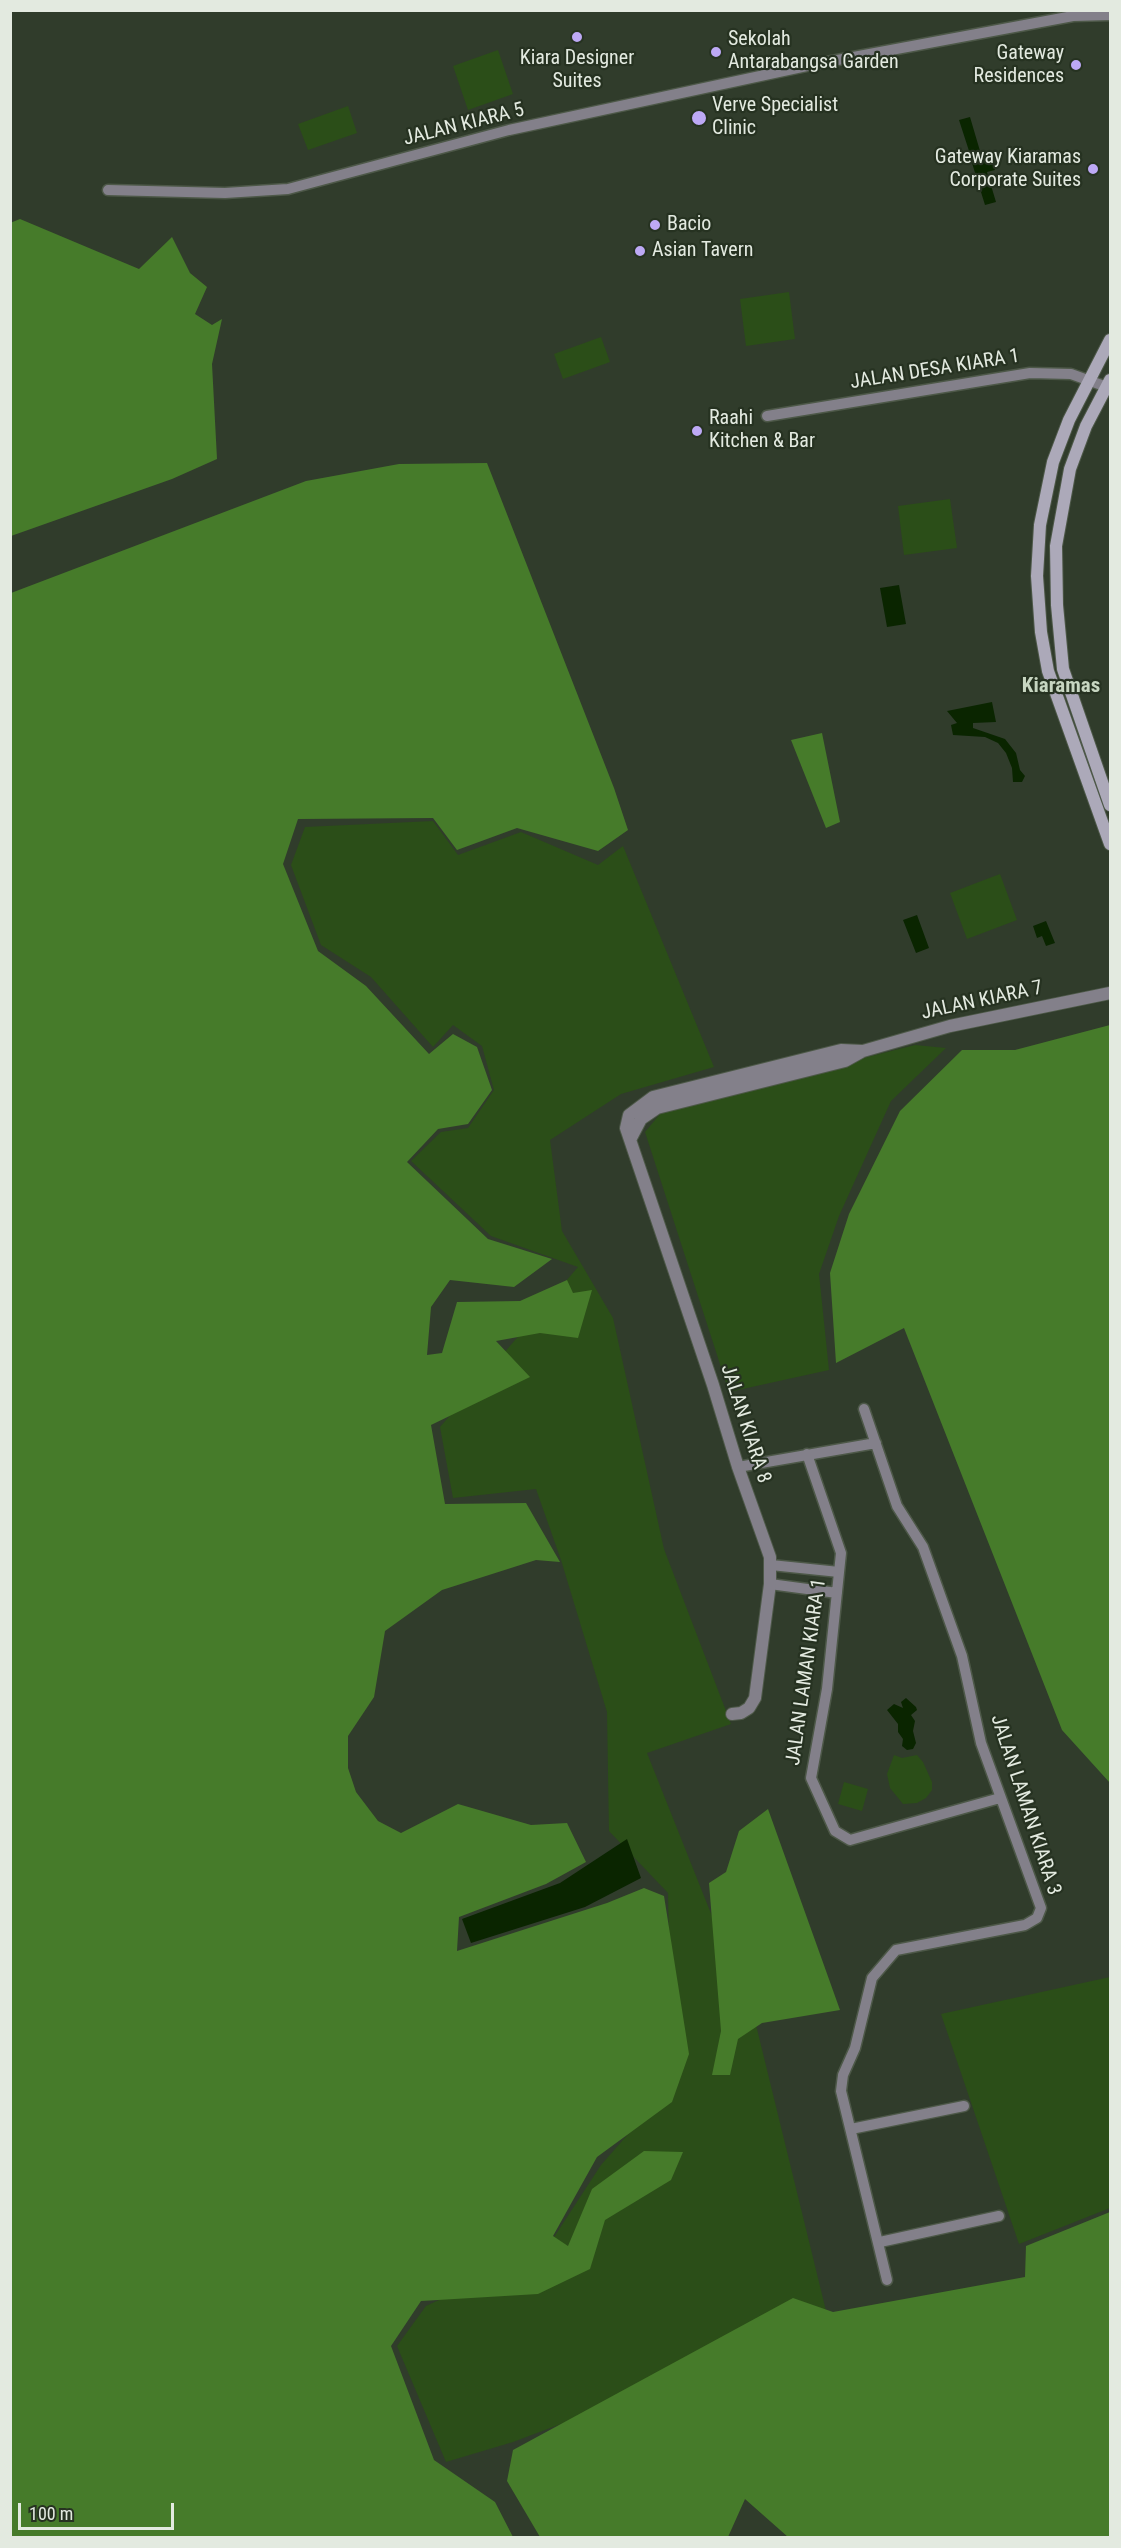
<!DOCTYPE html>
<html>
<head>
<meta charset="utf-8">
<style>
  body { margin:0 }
  #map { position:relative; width:1121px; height:2548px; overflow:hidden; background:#303c2b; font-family:"Roboto Condensed",sans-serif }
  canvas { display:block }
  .frame { position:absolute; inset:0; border:12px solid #e3eae0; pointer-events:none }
  .scale { position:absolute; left:18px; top:2503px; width:156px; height:27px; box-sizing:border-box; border:3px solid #e3eae0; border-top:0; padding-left:8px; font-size:18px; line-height:21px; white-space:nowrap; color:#e3eae0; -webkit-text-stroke:4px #263221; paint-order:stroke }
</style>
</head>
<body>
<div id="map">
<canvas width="1121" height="2548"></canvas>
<div class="frame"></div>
<div class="scale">100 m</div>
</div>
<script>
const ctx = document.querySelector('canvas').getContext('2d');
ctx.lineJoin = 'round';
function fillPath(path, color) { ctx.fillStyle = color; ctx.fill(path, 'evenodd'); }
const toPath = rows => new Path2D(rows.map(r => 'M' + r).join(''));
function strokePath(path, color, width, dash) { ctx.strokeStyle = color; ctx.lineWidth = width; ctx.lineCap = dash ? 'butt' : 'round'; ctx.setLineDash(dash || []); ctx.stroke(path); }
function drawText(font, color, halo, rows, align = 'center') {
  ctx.font = font + ' "Roboto Condensed",sans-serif'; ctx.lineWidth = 4.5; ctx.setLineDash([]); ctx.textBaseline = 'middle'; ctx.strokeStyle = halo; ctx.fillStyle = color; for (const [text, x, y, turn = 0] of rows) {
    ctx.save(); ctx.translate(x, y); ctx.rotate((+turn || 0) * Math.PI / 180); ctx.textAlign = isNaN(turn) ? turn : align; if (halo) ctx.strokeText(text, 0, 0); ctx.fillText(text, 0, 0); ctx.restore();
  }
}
fillPath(toPath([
  [498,50,513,94,468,110,453,66],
  [348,106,357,133,308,150,298,124],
  [789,292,795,339,746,346,740,299],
  [601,337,610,362,563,379,554,354],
  [950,499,957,548,904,555,898,506],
  [433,821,458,855,521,832,598,865,623,846,714,1067,621,1094,550,1140,562,1231,613,1318,664,1549,731,1724,647,1753,757,2029,829,2323,513,2442,446,2462,397,2346,426,2306,545,2251,601,2165,672,2084,668,1893,609,1831,607,1712,561,1560,536,1489,453,1498,440,1427,578,1267,491,1236,411,1161,441,1132,468,1128,494,1090,482,1046,453,1025,433,1047,371,977,321,945,291,865,305,827],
  [1000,874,1017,920,967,939,950,893],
  [915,1045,946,1048,891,1101,839,1216,819,1274,829,1370,729,1392,645,1132,665,1108],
  [894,1755,902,1758,917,1755,923,1762,932,1782,932,1790,926,1798,917,1803,903,1804,890,1788,887,1774],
  [844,1782,868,1789,862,1811,838,1804],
  [1110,1977,1110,2208,1019,2244,941,2014]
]), '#2b4e18');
fillPath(toPath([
  [20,219,139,269,172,237,190,273,207,287,195,314,212,325,222,319,212,364,217,459,172,479,11,536,10,223],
  [487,463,614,788,628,830,598,851,517,828,457,850,433,818,298,819,283,864,318,951,366,986,429,1054,453,1034,477,1047,492,1090,468,1124,438,1129,407,1162,488,1239,552,1259,514,1287,450,1280,431,1307,427,1355,442,1353,457,1302,520,1301,567,1280,573,1293,592,1290,578,1338,540,1333,496,1341,530,1377,431,1425,445,1504,526,1503,560,1562,536,1560,442,1590,385,1631,374,1697,348,1736,348,1768,356,1792,378,1821,401,1833,458,1804,531,1825,567,1823,586,1862,546,1884,459,1917,457,1951,607,1903,644,1888,664,1896,689,2054,672,2102,597,2157,553,2236,568,2246,592,2189,644,2151,683,2152,671,2180,605,2220,590,2269,538,2294,421,2301,391,2346,434,2460,495,2502,513,2537,11,2537,11,593,306,481,399,464],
  [822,733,840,822,826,828,791,740],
  [1110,1025,1110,1783,1062,1730,904,1328,836,1363,830,1273,849,1214,900,1111,962,1050,1015,1050],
  [768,1809,840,2010,762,2023,738,2039,730,2075,712,2075,721,2031,709,1883,726,1872,739,1831],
  [1110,2212,1110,2537,788,2537,745,2499,728,2537,540,2537,507,2481,513,2450,793,2298,833,2312,1025,2277,1026,2246]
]), '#467b2a');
fillPath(toPath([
  [970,117,980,151,970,154,959,120],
  [991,158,995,170,987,172,996,202,985,205,972,163],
  [899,585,906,624,887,627,880,588],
  [992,702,996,722,973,723,973,728,1005,739,1016,753,1020,770,1025,776,1022,782,1013,782,1012,768,1006,753,998,743,985,737,953,735,951,725,957,723,947,711],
  [917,915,929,948,916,953,903,920],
  [1046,921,1055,943,1046,946,1042,936,1037,938,1033,926],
  [906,1698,916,1707,917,1710,911,1715,915,1721,913,1731,916,1743,913,1749,907,1750,902,1746,903,1739,898,1732,898,1724,887,1710,894,1704,903,1708,901,1702],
  [627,1839,641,1878,585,1907,471,1943,462,1919,560,1883]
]), '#0a2500');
const minor = toPath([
  [108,190,225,193,288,189,509,130,816,64,1073,16,1110,15],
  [767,416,1030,373,1071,374,1107,387],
  [864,1409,897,1506,923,1547,962,1656,981,1743,1041,1908,1037,1918,1025,1925,896,1950,872,1978,855,2048,843,2075,841,2091,887,2280],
  [807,1454,841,1553,827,1689,811,1778,835,1831,850,1840,1000,1798],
  [738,1467,876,1443],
  [771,1565,839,1572],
  [770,1584,837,1593],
  [851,2129,964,2106],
  [880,2242,999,2216]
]);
const tertiary = toPath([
  [630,1140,641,1119,657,1108,845,1061,863,1051,950,1026,1110,993],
  [732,1714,741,1713,749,1708,755,1698,770,1584,770,1557,738,1467,713,1385,626,1128,629,1115,653,1097,841,1050,863,1051]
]);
const secondary = toPath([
  [1110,340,1069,420,1053,462,1040,525,1037,576,1041,632,1048,671,1110,844],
  [1110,380,1086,426,1070,469,1056,546,1057,605,1063,669,1110,805]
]);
strokePath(minor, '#4d5848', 13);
strokePath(tertiary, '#4d5848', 14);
strokePath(secondary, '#4d5848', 14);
strokePath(minor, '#83808a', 10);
strokePath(tertiary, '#83808a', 12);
strokePath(secondary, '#aca9b9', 12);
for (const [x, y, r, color] of [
  [577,37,6,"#bda9f5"],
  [716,52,6,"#bda9f5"],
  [1076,65,6,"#bda9f5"],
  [699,118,8,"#bda9f5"],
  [1093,169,6,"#bda9f5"],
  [655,225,6,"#bda9f5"],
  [640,251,6,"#bda9f5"],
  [697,431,6,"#bda9f5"]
]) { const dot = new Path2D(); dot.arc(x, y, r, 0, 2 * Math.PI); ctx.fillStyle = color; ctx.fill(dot); strokePath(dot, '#263221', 2); }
drawText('20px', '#e3eae0', '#263221', [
  ["Sekolah",728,40],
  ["Antarabangsa Garden",728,63],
  ["Gateway",1064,54,"right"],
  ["Residences",1064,77,"right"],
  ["Kiara Designer",577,59,"center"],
  ["Suites",577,82,"center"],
  ["Verve Specialist",712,106],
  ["Clinic",712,129],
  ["Gateway Kiaramas",1081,158,"right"],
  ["Corporate Suites",1081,181,"right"],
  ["Bacio",667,225],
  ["Asian Tavern",652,251],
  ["Raahi",709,419],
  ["Kitchen & Bar",709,442]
], 'left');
drawText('20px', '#e3eae0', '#263221', [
  ["JALAN KIARA 5",464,125,-14],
  ["JALAN DESA KIARA 1",935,370,-9],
  ["JALAN KIARA 7",982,1001,-12],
  ["JALAN KIARA 8",745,1424,72],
  ["JALAN LAMAN KIARA 1",807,1672,-82],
  ["JALAN LAMAN KIARA 3",1025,1805,72]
]);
drawText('bold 21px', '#c7d6c1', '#263221', [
  ["Kiaramas",1061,687]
]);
</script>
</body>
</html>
